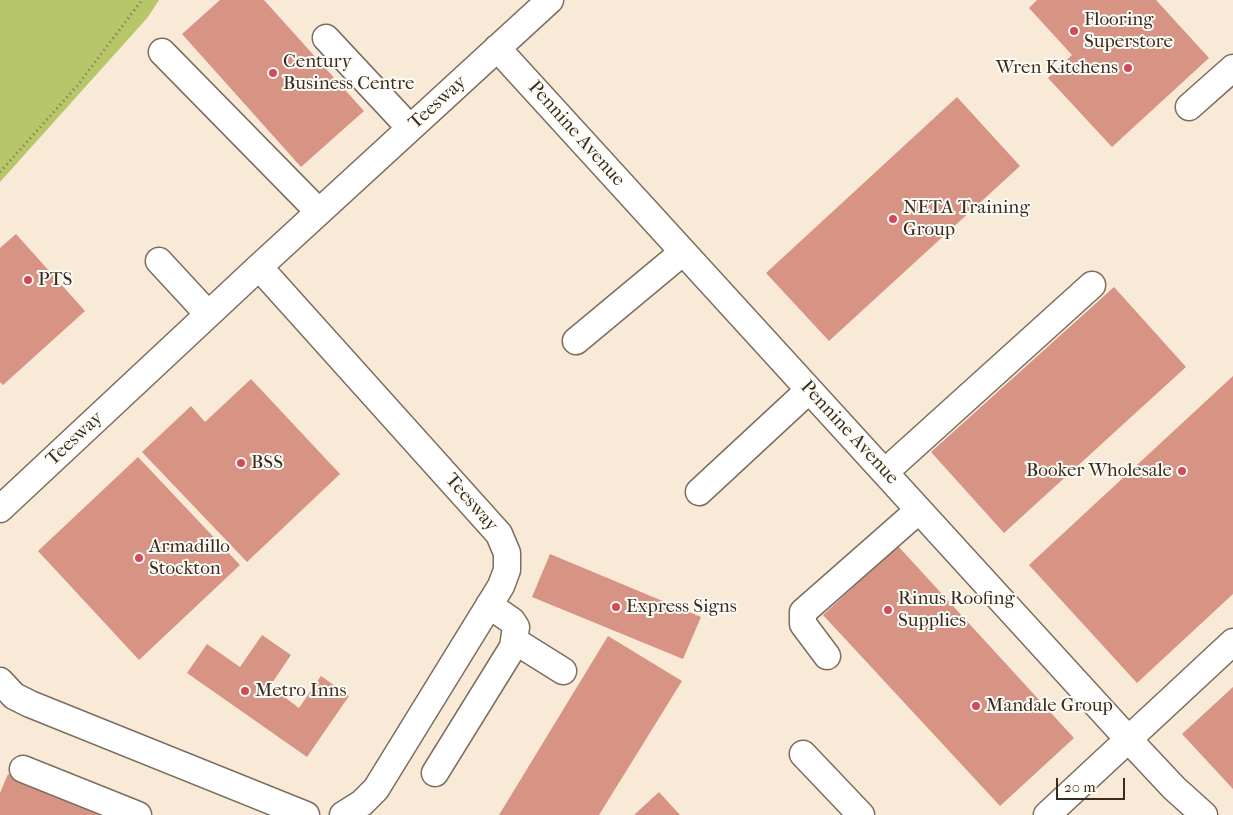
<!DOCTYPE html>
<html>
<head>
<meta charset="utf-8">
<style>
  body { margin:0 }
  #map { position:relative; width:1233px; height:815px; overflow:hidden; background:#f8ead7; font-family:"IM FELL French Canon",serif }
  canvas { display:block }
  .scale { position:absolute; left:1056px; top:778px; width:69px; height:22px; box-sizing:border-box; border:2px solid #3b2a1e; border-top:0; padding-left:6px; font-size:15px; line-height:18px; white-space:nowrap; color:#3b2a1e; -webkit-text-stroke:4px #fdfcf7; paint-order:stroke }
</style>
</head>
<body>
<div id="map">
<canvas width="1233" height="815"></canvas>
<div class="scale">20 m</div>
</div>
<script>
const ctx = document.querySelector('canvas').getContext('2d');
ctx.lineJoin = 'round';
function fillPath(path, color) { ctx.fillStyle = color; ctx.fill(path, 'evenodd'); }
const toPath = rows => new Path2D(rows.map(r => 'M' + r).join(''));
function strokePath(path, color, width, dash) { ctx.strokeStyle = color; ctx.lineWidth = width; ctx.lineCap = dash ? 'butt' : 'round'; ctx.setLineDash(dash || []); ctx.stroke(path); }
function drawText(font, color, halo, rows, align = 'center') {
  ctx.font = font + ' "IM FELL French Canon",serif'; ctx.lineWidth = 4; ctx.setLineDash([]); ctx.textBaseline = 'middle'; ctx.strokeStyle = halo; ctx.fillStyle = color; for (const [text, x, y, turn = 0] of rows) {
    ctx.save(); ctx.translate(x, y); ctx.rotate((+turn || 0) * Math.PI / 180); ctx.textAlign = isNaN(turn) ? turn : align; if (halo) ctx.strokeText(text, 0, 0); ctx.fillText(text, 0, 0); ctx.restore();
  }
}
fillPath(toPath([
  [0,0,159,0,148,17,0,182]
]), '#b6c669');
fillPath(toPath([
  [220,0,264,0,364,111,301,167,182,34],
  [1037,0,1156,0,1209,58,1112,147,1048,78,1072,55,1029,8],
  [957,97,1020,166,829,341,766,273],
  [16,234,85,311,3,385,0,382,0,248],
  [1114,287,1186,367,1004,533,931,452],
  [1233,376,1233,594,1137,683,1029,565],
  [251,379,340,474,247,562,142,452,191,406,205,422],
  [138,457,240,565,139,660,38,551],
  [898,546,1074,738,1000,806,823,615],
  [550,554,701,617,683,659,532,597],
  [262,635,291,655,270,686,299,708,321,676,349,696,307,757,187,673,207,644,240,667],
  [608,636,682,681,599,815,499,815],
  [1233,687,1233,789,1182,734],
  [8,774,106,813,105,815,0,815,0,793],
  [659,792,680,815,634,815]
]), '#d79383');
const minor = toPath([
  [326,38,410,128],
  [497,48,1129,740,1174,788,1204,815],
  [162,52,319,212],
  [1189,107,1233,68],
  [159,261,208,314],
  [259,267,499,534,507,553,507,570,501,586,376,789,362,803,343,815],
  [576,341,683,252],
  [885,472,1092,285],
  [699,492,809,390],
  [0,509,259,267,550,0],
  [515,641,563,671],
  [827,656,803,624,803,612,919,510],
  [0,681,14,696,30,704,306,815],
  [803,754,861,815],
  [23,769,138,815],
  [435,773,513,647,516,627,512,621,489,605],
  [1047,815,1233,642]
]);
strokePath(minor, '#7d6d5f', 29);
strokePath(toPath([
  [0,172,77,86,142,0]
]), '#7d6d5f', 3, [1, 4]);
strokePath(minor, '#fff', 26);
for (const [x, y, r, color] of [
  [1074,31,5,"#d1495b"],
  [1128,68,5,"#d1495b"],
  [273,73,5,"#d1495b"],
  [893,219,5,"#d1495b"],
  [28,280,5,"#d1495b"],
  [241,463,5,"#d1495b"],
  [1182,471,5,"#d1495b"],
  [139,558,5,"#d1495b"],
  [616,607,5,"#d1495b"],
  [888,610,5,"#d1495b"],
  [245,691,5,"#d1495b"],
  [976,706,5,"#d1495b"]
]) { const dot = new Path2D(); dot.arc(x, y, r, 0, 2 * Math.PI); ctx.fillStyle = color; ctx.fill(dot); strokePath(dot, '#fdfcf7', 2); }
drawText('19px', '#3b2a1e', '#fdfcf7', [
  ["Flooring",1084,20],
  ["Superstore",1084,42],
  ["Century",283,62],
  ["Business Centre",283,84],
  ["Wren Kitchens",1118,68,"right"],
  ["NETA Training",903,208],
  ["Group",903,230],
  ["PTS",38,280],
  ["BSS",251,463],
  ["Booker Wholesale",1172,471,"right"],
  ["Armadillo",149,547],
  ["Stockton",149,569],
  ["Rinus Roofing",898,599],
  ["Supplies",898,621],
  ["Express Signs",626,607],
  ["Metro Inns",255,691],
  ["Mandale Group",986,706]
], 'left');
drawText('19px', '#3b2a1e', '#fdfcf7', [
  ["Teesway",438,103,-42],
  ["Pennine Avenue",576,134,48],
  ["Pennine Avenue",849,433,47],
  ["Teesway",75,439,-43],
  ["Teesway",471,503,49]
]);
</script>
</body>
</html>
